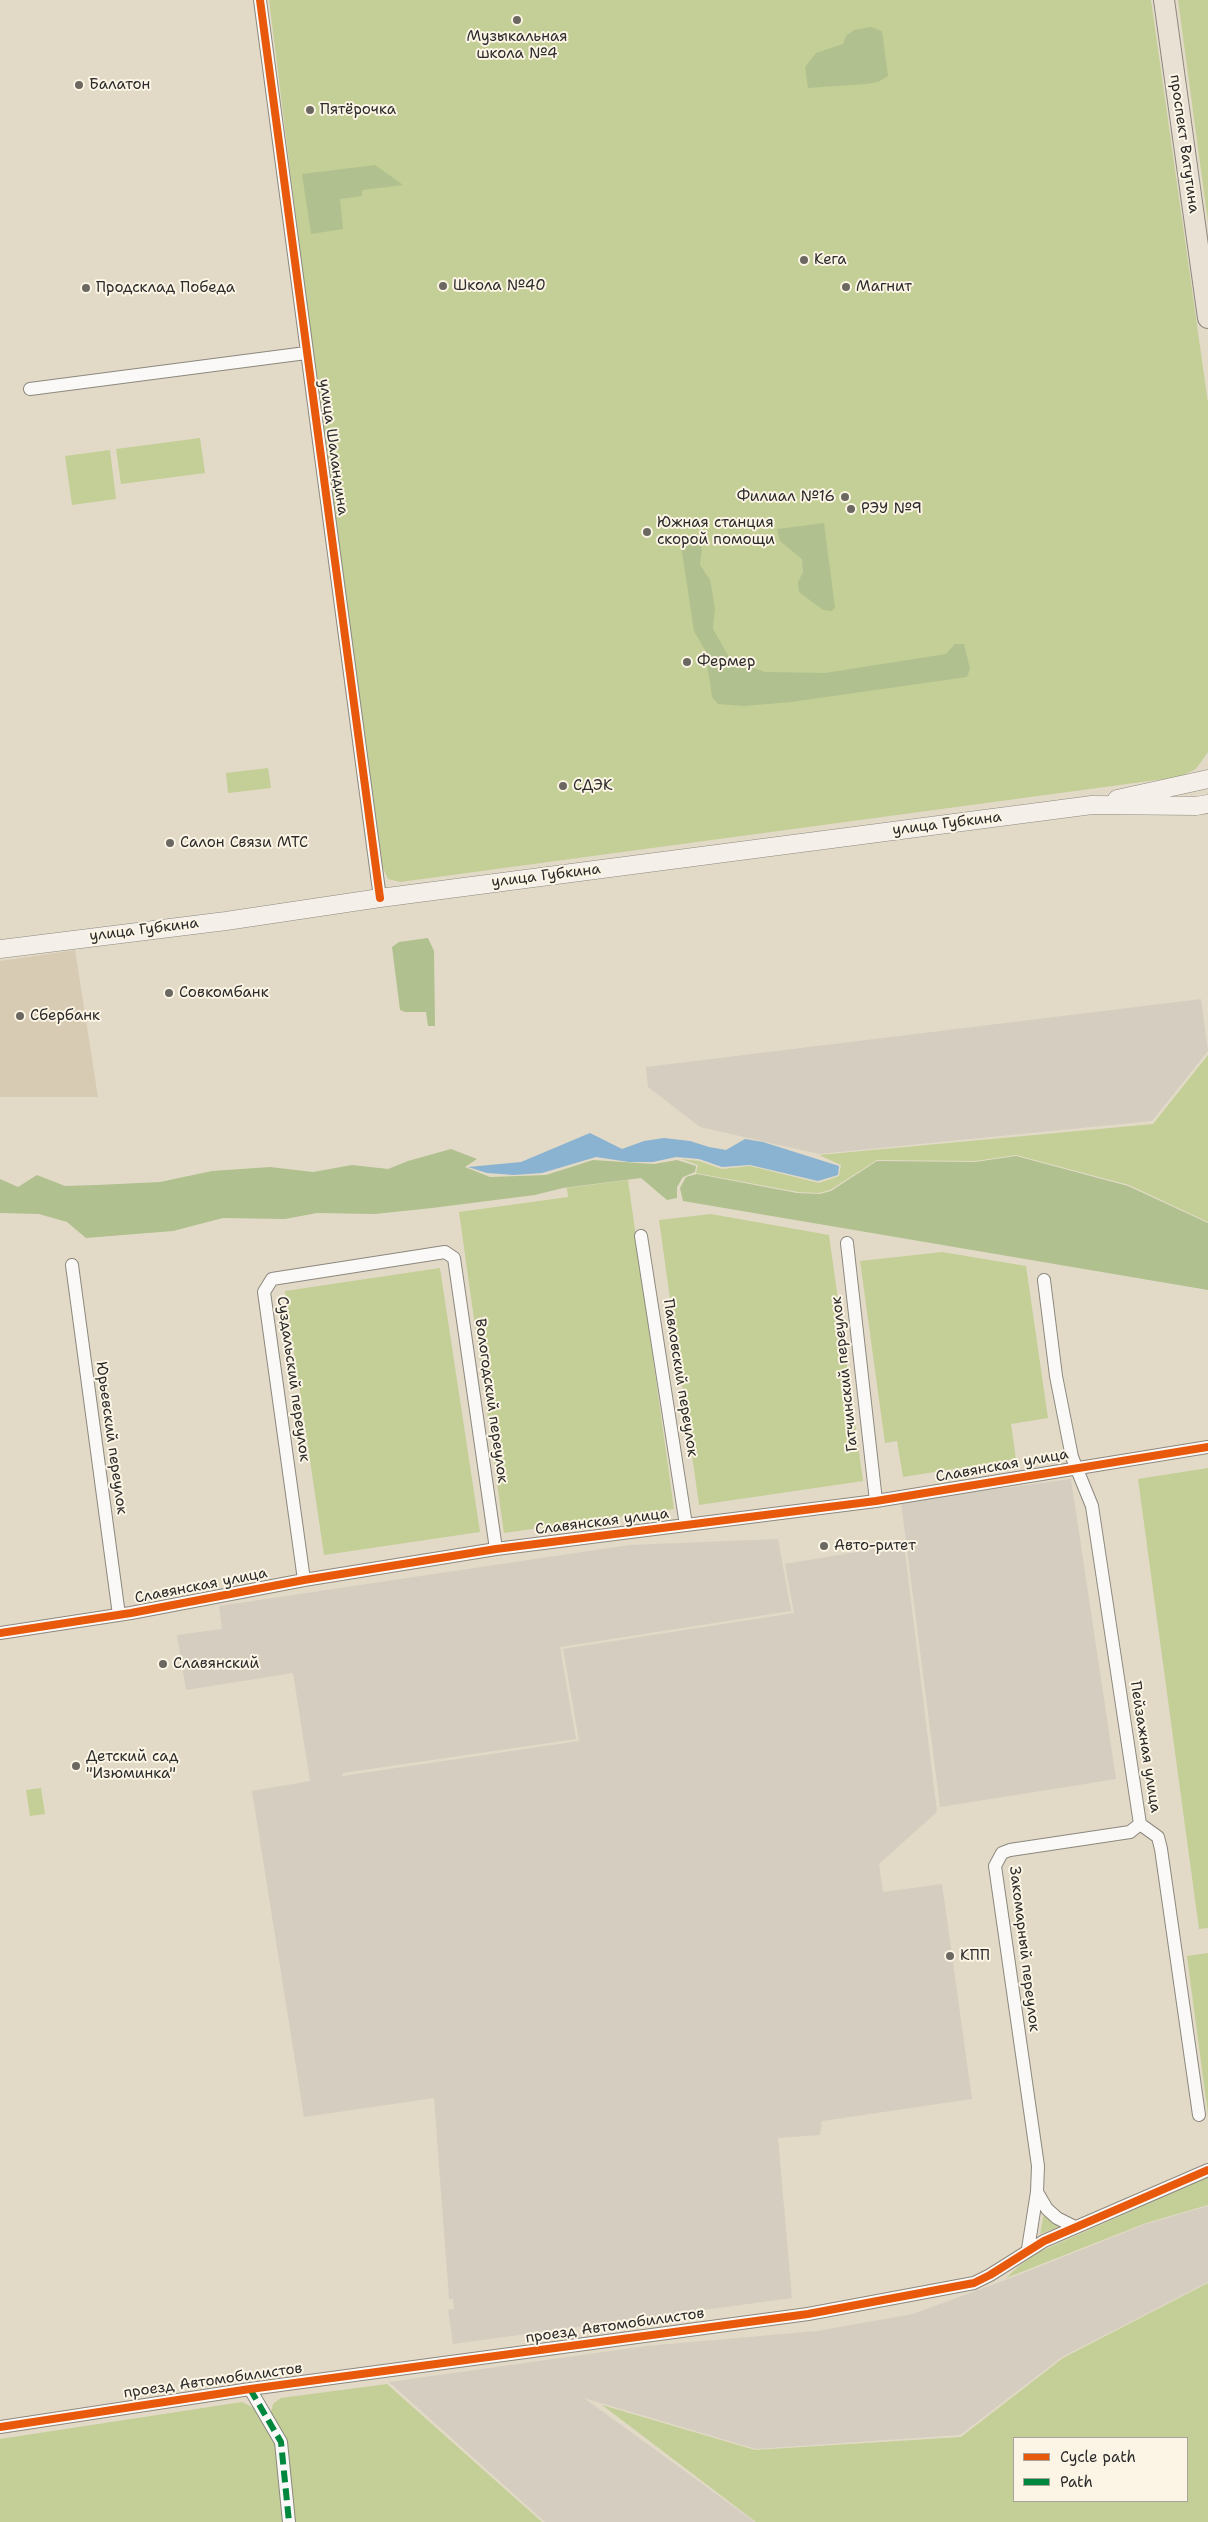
<!DOCTYPE html>
<html>
<head>
<meta charset="utf-8">
<style>
  body { margin:0 }
  #map { position:relative; width:1208px; height:2522px; overflow:hidden; background:#e2dac7; font-family:"Shantell Sans",sans-serif }
  canvas { display:block }
  .legend { position:absolute; left:1013px; top:2437px; width:175px; height:65px; box-sizing:border-box; background:#fcf5e5; border:1px solid #a8a49b; margin:0; padding:6px 9px; list-style:none; font-size:15px; color:#2b2b2b }
  .legend li { display:flex; align-items:center; gap:10px; height:25px }
  .legend b { width:25px; border:1px solid #a8a49b }
</style>
</head>
<body>
<div id="map">
<canvas width="1208" height="2522"></canvas>
<ul class="legend">
<li><b style="height:6px;background:#e8590c"></b>Cycle path</li>
<li><b style="height:6px;background:#00873e"></b>Path</li>
</ul>
</div>
<script>
const ctx = document.querySelector('canvas').getContext('2d');
ctx.lineJoin = 'round';
function fillPath(path, color) { ctx.fillStyle = color; ctx.fill(path, 'evenodd'); }
const toPath = rows => new Path2D(rows.map(r => 'M' + r).join(''));
function strokePath(path, color, width, dash) { ctx.strokeStyle = color; ctx.lineWidth = width; ctx.lineCap = dash ? 'butt' : 'round'; ctx.setLineDash(dash || []); ctx.stroke(path); }
function drawText(font, color, halo, rows, align = 'center') {
  ctx.font = font + ' "Shantell Sans",sans-serif'; ctx.lineWidth = 4; ctx.setLineDash([]); ctx.textBaseline = 'middle'; ctx.strokeStyle = halo; ctx.fillStyle = color; for (const [text, x, y, turn = 0] of rows) {
    ctx.save(); ctx.translate(x, y); ctx.rotate((+turn || 0) * Math.PI / 180); ctx.textAlign = isNaN(turn) ? turn : align; if (halo) ctx.strokeText(text, 0, 0); ctx.fillText(text, 0, 0); ctx.restore();
  }
}
fillPath(toPath([
  [75,950,98,1097,0,1097,0,961]
]), '#d8cbb4');
fillPath(toPath([
  [1201,999,1208,1051,1152,1121,819,1154,700,1127,648,1087,646,1067],
  [1071,1479,1116,1779,940,1807,901,1502],
  [778,1539,791,1611,560,1647,576,1739,343,1773,342,1776,579,1741,563,1649,794,1613,785,1564,904,1544,937,1812,879,1864,883,1892,942,1884,972,2099,822,2121,820,2135,778,2138,792,2298,453,2344,448,2310,454,2309,453,2299,449,2299,434,2098,304,2117,252,1791,310,1781,293,1673,186,1690,177,1635,222,1629,219,1606,629,1545],
  [1208,2206,1208,2282,1062,2357,960,2435,756,2449,584,2398,755,2522,545,2522,389,2382,646,2346,817,2331,913,2314,1008,2279,1146,2224]
]), '#d5cdbf');
fillPath(toPath([
  [269,0,1151,0,1208,403,1208,752,1196,769,1179,777,400,882,388,879,383,868,312,346],
  [1178,0,1208,0,1208,222],
  [200,438,205,473,121,484,116,449],
  [110,450,116,499,72,505,65,456],
  [268,768,271,788,228,793,226,773],
  [1208,1055,1208,1222,1129,1185,1016,1155,975,1161,877,1160,830,1190,819,1193,798,1192,696,1173,698,1165,681,1159,699,1161,722,1169,750,1166,819,1183,839,1176,841,1165,819,1155,1153,1124],
  [628,1180,674,1509,504,1533,459,1212,568,1197,567,1188],
  [711,1214,829,1235,863,1481,699,1505,659,1220],
  [942,1252,1026,1266,1048,1418,1011,1424,1016,1459,903,1477,897,1441,885,1443,860,1261],
  [440,1268,480,1532,324,1555,285,1291],
  [1208,1468,1208,1928,1199,1929,1138,1479],
  [41,1788,45,1814,30,1816,26,1790],
  [1208,1953,1208,2115,1187,1956],
  [1208,2177,1208,2205,1146,2223,1006,2278,1019,2266,1039,2252],
  [1044,2214,1054,2223,1061,2226,1040,2234],
  [1208,2283,1208,2522,756,2522,602,2405,755,2450,961,2437,1063,2358],
  [1014,2438,1187,2438,1187,2501,1014,2501],
  [387,2384,542,2522,293,2522,271,2412,273,2404,281,2398],
  [242,2402,256,2409,276,2443,284,2522,0,2522,0,2439]
]), '#c3cf96');
fillPath(toPath([
  [871,27,882,31,888,76,878,82,866,84,808,88,805,67,816,53,843,44,846,36,854,30],
  [375,165,403,185,362,190,362,196,340,199,343,229,311,234,302,174],
  [824,523,835,608,832,611,823,610,799,592,798,582,803,572,802,559,780,541,777,529],
  [690,538,698,542,702,549,700,565,710,580,715,608,713,629,730,659,765,672,825,673,946,654,955,644,964,644,970,669,967,677,791,702,744,706,718,704,712,697,705,650,694,631,680,539],
  [428,938,434,951,435,1026,428,1026,426,1012,405,1012,400,1010,392,947,399,942],
  [451,1149,477,1159,465,1167,490,1177,546,1175,593,1160,654,1164,677,1160,696,1166,695,1172,683,1177,677,1187,677,1198,667,1200,641,1178,563,1188,535,1195,432,1208,375,1214,317,1213,285,1219,223,1218,173,1231,86,1238,67,1222,39,1214,0,1213,0,1179,18,1187,37,1175,65,1186,97,1185,160,1182,212,1171,270,1167,313,1172,352,1165,388,1169,408,1161],
  [1016,1156,1128,1186,1208,1223,1208,1290,683,1201,680,1188,686,1177,697,1174,797,1193,820,1194,831,1191,877,1161,975,1162]
]), '#b0c08e');
fillPath(toPath([
  [590,1133,622,1149,644,1141,664,1138,690,1141,709,1147,726,1150,745,1139,763,1142,839,1166,838,1175,818,1181,750,1165,722,1167,699,1159,676,1157,653,1162,629,1162,596,1157,542,1173,514,1175,487,1173,468,1167,521,1162]
]), '#89b3d1');
const street = toPath([
  [260,0,380,898],
  [30,389,306,353],
  [641,1236,686,1525],
  [847,1243,876,1501],
  [72,1265,119,1615],
  [1044,1280,1056,1376,1072,1457,1092,1506,1140,1824,1158,1837,1161,1849,1199,2115],
  [304,1580,264,1292,272,1279,445,1252,454,1258,496,1549],
  [0,1633,131,1613,304,1580,496,1549,876,1501,1208,1447],
  [1037,2192,1047,2209,1057,2218,1075,2227],
  [1028,2249,1037,2192,1038,2166,995,1866,1002,1853,1010,1850,1130,1832,1140,1824],
  [250,2389,281,2442,289,2522],
  [0,2427,250,2389,808,2314,974,2283,990,2275,1044,2241,1208,2170]
]);
const secondary = toPath([
  [1117,799,1208,779],
  [0,949,226,921,380,898,1092,805,1196,806,1208,804]
]);
const primary = toPath([
  [1164,0,1208,318]
]);
strokePath(street, '#8c887e', 14);
strokePath(secondary, '#8c887e', 19);
strokePath(primary, '#8c887e', 22);
strokePath(street, '#fbf9f7', 12);
strokePath(secondary, '#f4f0e9', 18);
strokePath(primary, '#eae1d5', 20);
strokePath(toPath([
  [250,2389,281,2442,289,2522]
]), '#00873e', 6, [12, 6]);
strokePath(toPath([
  [260,0,380,898],
  [0,1633,131,1613,304,1580,496,1549,876,1501,1208,1447],
  [0,2427,250,2389,808,2314,974,2283,990,2275,1044,2241,1208,2170]
]), '#e8590c', 8);
for (const [x, y, r, color] of [
  [517,20,5,"#6b6862"],
  [79,85,5,"#6b6862"],
  [310,110,5,"#6b6862"],
  [804,260,5,"#6b6862"],
  [443,286,5,"#6b6862"],
  [846,287,5,"#6b6862"],
  [86,288,5,"#6b6862"],
  [845,497,5,"#6b6862"],
  [851,509,5,"#6b6862"],
  [647,532,5,"#6b6862"],
  [687,662,5,"#6b6862"],
  [563,786,5,"#6b6862"],
  [170,843,5,"#6b6862"],
  [169,993,5,"#6b6862"],
  [20,1016,5,"#6b6862"],
  [824,1546,5,"#6b6862"],
  [163,1664,5,"#6b6862"],
  [76,1766,5,"#6b6862"],
  [950,1956,5,"#6b6862"]
]) { const dot = new Path2D(); dot.arc(x, y, r, 0, 2 * Math.PI); ctx.fillStyle = color; ctx.fill(dot); strokePath(dot, '#fcf5e5', 2); }
drawText('15px', '#2b2b2b', '#fcf5e5', [
  ["Музыкальная",517,37,"center"],
  ["школа №4",517,54,"center"],
  ["Балатон",89,85],
  ["Пятёрочка",320,110],
  ["Кега",814,260],
  ["Школа №40",453,286],
  ["Магнит",856,287],
  ["Продсклад Победа",96,288],
  ["Филиал №16",835,497,"right"],
  ["РЭУ №9",861,509],
  ["Южная станция",657,523],
  ["скорой помощи",657,540],
  ["Фермер",697,662],
  ["СДЭК",573,786],
  ["Салон Связи МТС",180,843],
  ["Совкомбанк",179,993],
  ["Сбербанк",30,1016],
  ["Авто-ритет",834,1546],
  ["Славянский",173,1664],
  ["Детский сад",86,1757],
  ["\"Изюминка\"",86,1774],
  ["КПП",960,1956]
], 'left');
drawText('15px', '#2b2b2b', '#fcf5e5', [
  ["проспект Ватутина",1184,144,82],
  ["улица Шаландина",333,447,82],
  ["улица Губкина",947,824,-7],
  ["улица Губкина",546,876,-7],
  ["улица Губкина",144,930,-7],
  ["Гатчинский переулок",845,1374,-96],
  ["Павловский переулок",680,1378,81],
  ["Суздальский переулок",293,1379,82],
  ["Вологодский переулок",491,1401,82],
  ["Юрьевский переулок",111,1438,82],
  ["Славянская улица",1002,1466,-10],
  ["Славянская улица",602,1522,-7],
  ["Славянская улица",201,1586,-11],
  ["Пейзажная улица",1145,1747,81],
  ["Закомарный переулок",1024,1949,83],
  ["проезд Автомобилистов",615,2326,-8],
  ["проезд Автомобилистов",213,2381,-8]
]);
</script>
</body>
</html>
